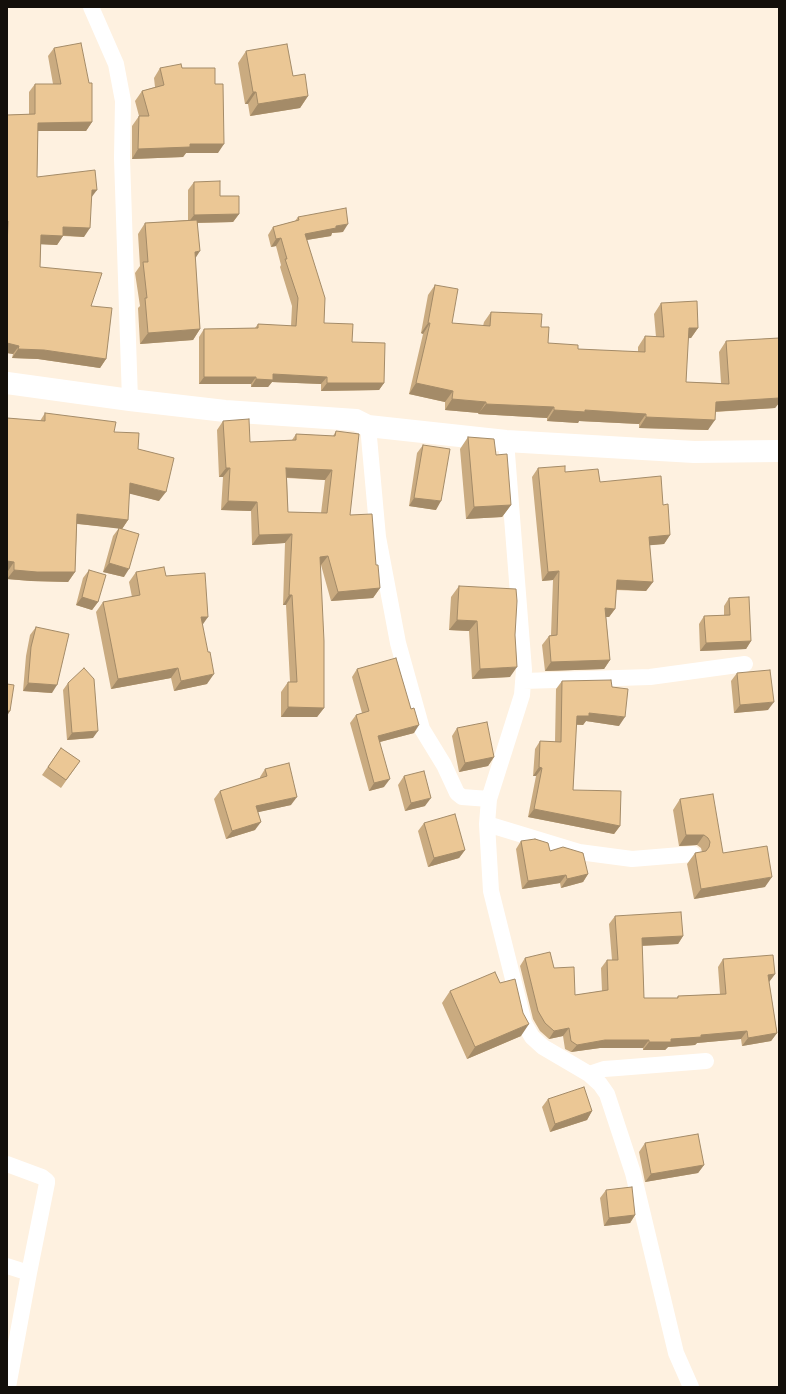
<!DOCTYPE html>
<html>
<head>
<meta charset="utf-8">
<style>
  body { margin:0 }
  #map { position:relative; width:786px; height:1394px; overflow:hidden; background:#fef1e0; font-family:"Golos Text",sans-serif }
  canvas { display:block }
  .frame { position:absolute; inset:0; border:8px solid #130f0a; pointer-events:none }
</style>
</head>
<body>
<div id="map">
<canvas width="786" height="1394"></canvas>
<div class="frame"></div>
</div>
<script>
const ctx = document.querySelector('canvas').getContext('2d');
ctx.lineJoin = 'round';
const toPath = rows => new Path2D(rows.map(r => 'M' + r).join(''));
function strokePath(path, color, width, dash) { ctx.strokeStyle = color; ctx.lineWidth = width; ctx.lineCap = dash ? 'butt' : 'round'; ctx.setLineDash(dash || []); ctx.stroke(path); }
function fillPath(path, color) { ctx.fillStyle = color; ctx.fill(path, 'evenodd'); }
strokePath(toPath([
  [91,7,116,64,123,101,122,158,130,400],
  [368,426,378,537,398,643,422,729,444,765,457,793,462,797,489,799],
  [506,441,524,670,522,695,489,799,487,824,491,891,524,1023,532,1037,543,1047,589,1074,600,1084,607,1094,633,1173,676,1353,691,1387],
  [523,681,650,677,745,664],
  [487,824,579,852,632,859,693,854],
  [589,1074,604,1069,618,1068,706,1061],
  [7,1164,42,1177,47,1181,47,1183,29,1273,8,1387],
  [7,1266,29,1273]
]), '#fff', 16);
strokePath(toPath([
  [7,383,130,400,225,411,356,420,368,426,506,441,694,452,779,451]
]), '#fff', 22);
fillPath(toPath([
  [54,48,92,122,86,131,38,131,37,177,91,198,84,237,63,236,57,245,41,244,40,267,91,306,106,359,100,368,38,359,12,358,13,354,7,353,7,115,29,114,29,92,35,84,53,84,48,56],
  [246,51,293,76,308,96,300,108,250,116,248,104,245,104,238,63],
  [160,68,182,68,215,84,218,153,186,153,183,157,132,159,132,126,139,116,135,101,142,91,155,87,154,78],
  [194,182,220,196,239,214,233,222,198,223,195,258,200,329,193,340,140,344,138,308,140,306,135,273,140,266,138,234,145,223,188,220,188,190],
  [298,217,343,232,332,233,331,236,307,240,324,323,352,342,384,383,379,390,321,391,321,384,272,382,268,387,251,387,251,384,199,384,199,337,204,329,255,328,258,324,291,326,292,306,280,267,281,265,276,246,271,247,268,235,273,227,295,221],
  [435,285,452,323,483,326,484,322,491,312,541,327,548,343,578,349,638,352,638,347,645,336,656,337,654,314,661,303,698,328,691,338,688,338,686,382,721,383,719,352,726,341,779,338,779,403,775,408,715,412,708,430,639,428,639,424,579,421,578,423,547,421,547,418,478,414,479,413,445,410,445,402,409,394,423,334,421,333,428,295],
  [45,413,114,432,138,449,159,501,129,493,128,520,122,529,124,577,103,572,113,536,119,528,77,524,75,572,68,582,31,581,7,579,8,571,7,571,7,418,40,421],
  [223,421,250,442,292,440,296,434,333,436,336,431,350,515,376,565,380,588,373,598,331,601,321,565,320,565,324,708,317,717,281,717,281,692,288,682,290,682,286,605,283,605,285,543,252,545,251,511,221,510,223,477,219,477,217,430],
  [287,478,325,480,321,513,288,512],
  [468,437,496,455,511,505,502,517,466,519,460,449],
  [423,445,436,510,409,506,417,453],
  [538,468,565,472,600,482,663,505,670,535,664,544,649,545,653,582,646,591,616,590,615,609,609,617,606,617,610,660,604,669,545,671,542,645,549,636,551,635,553,580,542,581,532,477],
  [89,570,98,602,92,610,76,605,83,578],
  [136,572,166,576,202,625,207,684,174,691,171,678,111,689,96,612,103,602,132,597,129,582],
  [459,586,510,677,472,679,469,631,449,630,451,597],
  [729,598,751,641,746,649,700,651,699,624,704,616,724,615,724,606],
  [36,627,52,693,23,691,26,656,30,635],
  [357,669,414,733,380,742,384,787,369,791,350,723,356,715,362,713,352,677],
  [737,673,768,710,734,713,731,681],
  [562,681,612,687,619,726,586,721,583,725,576,725,573,790,620,826,614,834,528,817,536,776,533,776,535,749,540,741,555,742,556,689],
  [68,683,93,738,67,740,63,690],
  [457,728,494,757,488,766,459,772,452,736],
  [61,748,80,761,61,788,42,775],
  [265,769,291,805,258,812,255,830,226,839,214,799,220,791,260,779,260,777],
  [404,776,425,806,405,811,398,785],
  [680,799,723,853,765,887,694,899,687,864,695,853,702,852,701,848,697,845,679,846,673,810],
  [424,823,465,850,459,858,428,867,418,831],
  [521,841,550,851,588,874,583,882,561,888,560,883,522,889,516,849],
  [615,916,683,936,678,944,642,946,644,998,677,998,678,996,720,994,718,967,723,959,775,974,769,982,777,1033,771,1041,742,1046,741,1039,697,1043,695,1045,668,1047,665,1050,643,1050,643,1048,600,1048,571,1052,565,1049,563,1036,549,1039,540,1031,533,1019,520,966,525,958,554,968,575,995,602,991,601,968,607,960,612,960,609,924],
  [500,983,521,1036,467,1059,442,1003,450,991],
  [548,1099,592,1111,587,1120,550,1132,542,1107],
  [645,1143,704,1165,698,1173,645,1182,639,1152],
  [606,1190,635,1215,630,1223,604,1226,600,1198]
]), '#caab80');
fillPath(toPath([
  [253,92,256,92,248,104,245,104],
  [308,96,300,108,250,116,258,104],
  [92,122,86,131,32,131,38,123],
  [190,144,224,144,218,153,186,153,183,157,132,159,138,149],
  [92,190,97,190,91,198],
  [239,214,233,222,188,223,194,215],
  [348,224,343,232,332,233,331,236,300,241,305,234,336,226],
  [63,227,90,228,84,237,57,235],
  [41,235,63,236,57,245,35,244],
  [281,238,276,246,271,247,276,239],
  [200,251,193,262,195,252],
  [428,323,430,323,423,334,421,333],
  [689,328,698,328,691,338,681,339],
  [200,329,193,340,140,344,148,333],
  [7,343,19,346,13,354,7,353],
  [18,349,44,350,106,359,100,368,38,359,12,358],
  [273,374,327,377,321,384,272,382,268,387,251,387,256,379],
  [204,377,256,377,251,384,199,384],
  [327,383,384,383,379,390,321,391],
  [416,383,453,391,445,402,409,394],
  [779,398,779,403,775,408,709,412,716,402],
  [452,399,486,402,479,413,445,410],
  [486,404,554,407,547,418,478,414],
  [554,410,585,410,646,414,639,424,579,421,578,423,547,421],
  [646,417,715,420,708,430,639,428],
  [226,468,230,468,223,477,219,477],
  [286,468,332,470,325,480,280,477],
  [130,483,166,492,159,501,123,492],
  [414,498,441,501,436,510,409,506],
  [228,501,257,502,251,511,221,510],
  [511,505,502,517,466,519,474,507],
  [77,514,128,520,122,529,71,523],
  [292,534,285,543,252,545,259,535],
  [670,535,664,544,642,546,649,537],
  [328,556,321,565,313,566,320,557],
  [7,561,14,562,8,571,7,571],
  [109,563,129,569,124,577,103,572],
  [14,570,75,572,68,582,31,581,7,579],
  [559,571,553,580,542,581,548,572],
  [617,580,653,582,646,591,610,589],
  [380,588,373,598,331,601,338,592],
  [289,595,292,595,286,605,283,605],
  [82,597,98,602,92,610,76,605],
  [605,608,615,609,609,617,599,617],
  [201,617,208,617,201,627],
  [457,620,477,621,469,631,449,630],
  [751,641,746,649,700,651,706,643],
  [610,660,604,669,545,671,551,662],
  [517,667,510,677,472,679,480,669],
  [178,668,171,678,111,689,118,679],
  [214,674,207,684,174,691,181,681],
  [28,683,57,685,52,693,23,691],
  [774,702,768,710,734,713,740,705],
  [288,707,324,708,317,717,281,717],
  [7,711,10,711,7,716],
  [589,713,625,717,619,726,586,721,583,725,571,724,577,716],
  [419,725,414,733,372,744,378,736],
  [98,731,93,738,67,740,72,733],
  [494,757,488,766,459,772,465,763],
  [539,767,542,768,536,776,533,776],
  [390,779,384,787,369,791,374,783],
  [297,797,291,805,250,814,256,806],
  [431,798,425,806,405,811,411,803],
  [534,809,620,826,614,834,528,817],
  [261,822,255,830,226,839,232,831],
  [686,835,704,835,697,845,679,846],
  [465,850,459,858,428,867,434,858],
  [588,874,583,882,561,888,567,879],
  [566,875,560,883,522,889,528,881],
  [772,877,765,887,694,899,701,889],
  [683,936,678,944,636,946,642,938],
  [775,974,769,982,762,983,768,975],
  [529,1024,521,1036,467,1059,475,1047],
  [569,1028,563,1036,549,1039,554,1031],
  [747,1031,741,1039,697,1043,695,1045,668,1047,665,1050,643,1050,649,1042,701,1035],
  [777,1033,771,1041,742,1046,748,1038],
  [605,1040,649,1040,643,1048,600,1048,571,1052,577,1045],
  [592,1111,587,1120,550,1132,555,1124],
  [704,1165,698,1173,645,1182,651,1174],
  [635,1215,630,1223,604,1226,609,1218]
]), '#a48b68');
const building = toPath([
  [81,43,89,83,92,83,92,122,38,123,37,177,95,170,97,190,92,190,90,228,63,227,63,236,41,235,40,267,102,273,91,306,112,308,106,359,44,350,18,349,19,346,7,343,7,249,8,221,7,221,7,115,35,114,35,84,61,84,54,48,81,43],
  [287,44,293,76,305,74,308,96,258,104,256,92,253,92,246,51,287,44],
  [181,64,182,68,215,68,215,84,223,84,224,144,190,144,190,147,138,149,139,116,149,116,142,91,164,85,160,68,181,64],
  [220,181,220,196,239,196,239,214,194,215,194,182,220,181],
  [346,208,348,224,336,226,336,228,305,234,325,298,324,323,353,324,352,342,385,343,384,383,327,383,327,377,273,374,273,380,256,379,256,377,204,377,204,329,258,328,258,324,296,326,298,298,285,259,287,259,281,238,276,239,273,227,299,220,298,217,346,208],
  [197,220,200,251,195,252,200,329,148,333,145,298,147,298,143,262,148,262,145,223,197,220],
  [435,285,458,289,452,323,490,326,491,312,542,314,541,327,549,327,548,343,578,345,578,349,645,352,645,336,664,337,661,303,697,301,698,328,689,328,686,382,729,384,726,341,779,338,779,398,716,402,715,420,646,417,646,414,585,410,585,412,554,410,554,407,486,404,486,402,452,399,453,391,416,383,430,323,428,323,435,285],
  [45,413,116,422,114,432,139,433,138,449,174,458,166,492,130,483,128,520,77,514,75,572,37,572,14,570,14,562,7,561,7,418,45,421,45,413],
  [249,419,250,442,296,440,296,434,335,436,336,431,359,434,350,515,372,514,376,565,378,565,380,588,338,592,328,556,320,557,324,641,324,708,288,707,288,682,297,682,292,595,289,595,292,534,259,535,257,502,228,501,230,468,226,468,223,421,249,419],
  [286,468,332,470,327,513,288,512,286,468],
  [468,437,494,439,496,455,507,454,511,505,474,507,468,437],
  [423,445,450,449,441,501,414,498,423,445],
  [565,466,565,472,598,469,600,482,661,476,663,505,668,504,670,535,649,537,653,582,617,580,615,609,605,608,610,660,551,662,549,636,557,635,559,571,548,572,538,468,565,466],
  [119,528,139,534,129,569,109,563,119,528],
  [164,567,166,576,205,573,208,617,201,617,208,652,210,652,214,674,181,681,178,668,118,679,103,602,140,595,136,572,164,567],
  [89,570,106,575,98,602,82,597,89,570],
  [459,586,516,589,517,601,515,635,517,667,480,669,477,621,457,620,459,586],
  [749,597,751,641,706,643,704,616,730,615,729,598,749,597],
  [36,627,69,634,57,685,28,683,31,647,36,627],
  [396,658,411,709,414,708,419,725,378,736,390,779,374,783,356,715,369,711,357,669,396,658],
  [84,668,94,679,98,731,72,733,68,683,84,668],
  [770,670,774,702,740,705,737,673,770,670],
  [611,680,612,687,628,689,625,717,589,713,589,716,577,716,573,790,621,791,620,826,534,809,542,768,539,767,540,741,561,742,562,681,611,680],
  [7,684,14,685,10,711,7,711,7,684],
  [487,722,494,757,465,763,457,728,487,722],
  [61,748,80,761,66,780,48,767,61,748],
  [289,763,297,797,256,806,261,822,232,831,220,791,267,776,265,769,289,763],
  [424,771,431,798,411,803,404,776,424,771],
  [713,794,723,853,767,846,772,877,701,889,695,853,706,851,709,847,710,842,708,838,704,835,686,835,680,799,713,794],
  [455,814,465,850,434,858,424,823,455,814],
  [535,839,548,843,550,851,563,847,583,853,588,874,567,879,566,875,528,881,521,841,535,839],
  [681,912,683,936,642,938,644,998,678,998,678,996,726,994,723,959,773,955,775,974,768,975,777,1033,748,1038,747,1031,701,1035,701,1037,671,1039,671,1042,649,1042,649,1040,605,1040,577,1045,571,1041,569,1028,554,1031,545,1023,538,1011,525,958,550,952,554,968,574,967,575,995,608,990,607,960,618,960,615,916,681,912],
  [495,972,500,983,515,979,523,1013,529,1024,475,1047,450,991,495,972],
  [584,1087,592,1111,555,1124,548,1099,584,1087],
  [698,1134,704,1165,651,1174,645,1143,698,1134],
  [632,1187,635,1215,609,1218,606,1190,632,1187]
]);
fillPath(building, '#ebc795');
strokePath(building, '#a48b68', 1);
</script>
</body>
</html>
